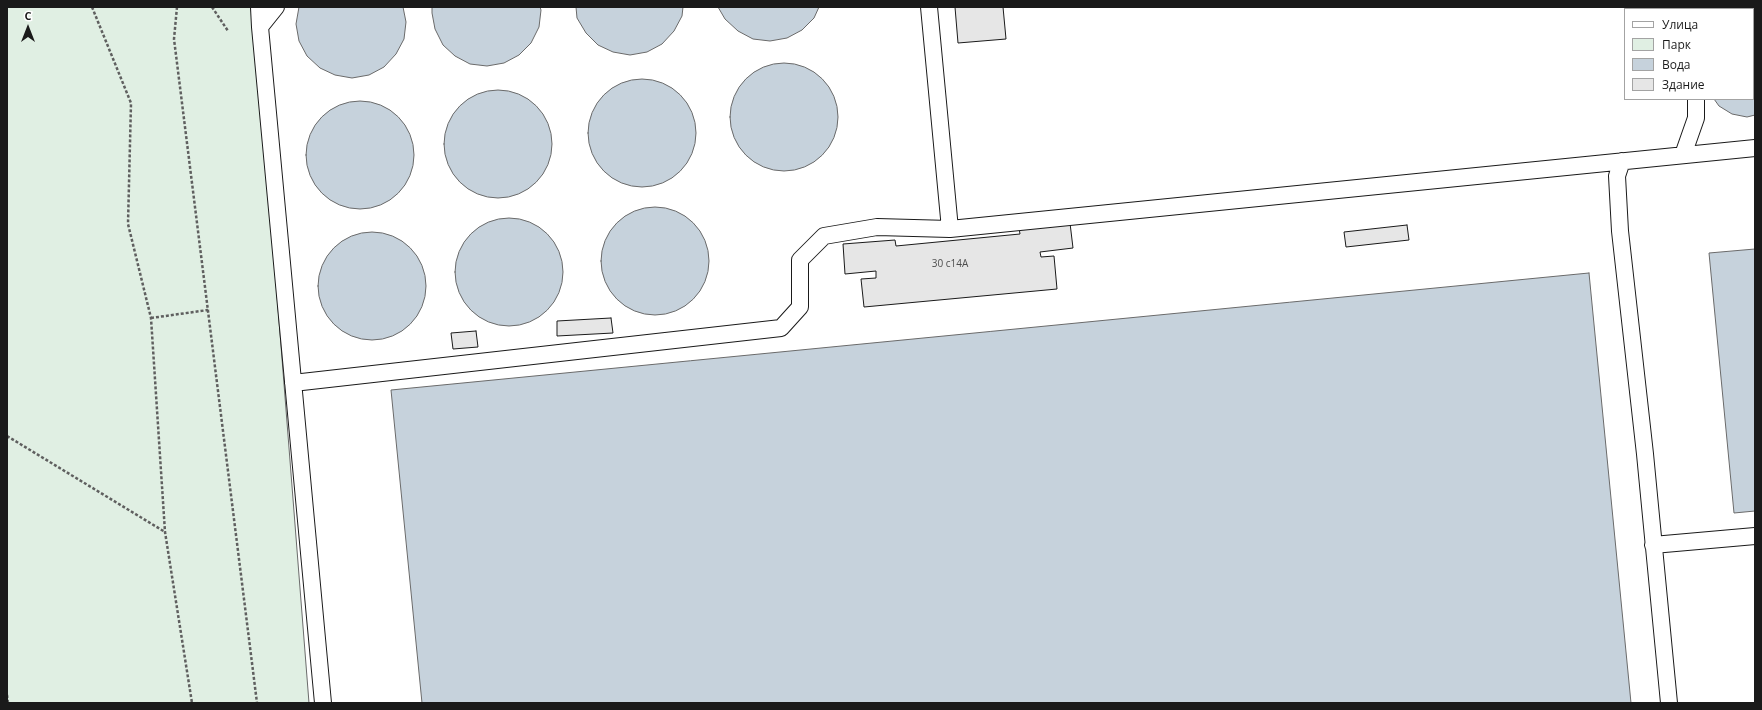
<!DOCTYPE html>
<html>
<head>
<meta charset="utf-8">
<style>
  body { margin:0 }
  #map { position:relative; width:1762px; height:710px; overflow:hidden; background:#fff; font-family:"Open Sans",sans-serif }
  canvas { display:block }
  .frame { position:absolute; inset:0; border:8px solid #1a1a1a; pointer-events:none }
  .legend { position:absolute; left:1624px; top:8px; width:130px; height:92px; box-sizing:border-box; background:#fff; border:1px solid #a3a3a3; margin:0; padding:5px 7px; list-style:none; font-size:12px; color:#1a1a1a }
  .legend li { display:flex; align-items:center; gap:8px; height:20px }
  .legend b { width:20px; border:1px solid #a3a3a3 }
  .north { position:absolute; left:8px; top:8px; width:40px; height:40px; -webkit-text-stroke:3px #fff; paint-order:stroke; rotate:0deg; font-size:11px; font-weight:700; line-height:16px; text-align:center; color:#1a1a1a }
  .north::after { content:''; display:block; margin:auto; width:14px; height:18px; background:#1a1a1a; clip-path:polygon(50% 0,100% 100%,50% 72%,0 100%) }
</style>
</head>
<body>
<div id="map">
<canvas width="1762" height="710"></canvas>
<div class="frame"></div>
<ul class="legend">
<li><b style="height:5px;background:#fff"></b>Улица</li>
<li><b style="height:11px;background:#e0efe3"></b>Парк</li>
<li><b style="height:11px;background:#c6d2dc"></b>Вода</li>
<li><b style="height:11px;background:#e6e6e6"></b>Здание</li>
</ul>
<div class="north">С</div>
</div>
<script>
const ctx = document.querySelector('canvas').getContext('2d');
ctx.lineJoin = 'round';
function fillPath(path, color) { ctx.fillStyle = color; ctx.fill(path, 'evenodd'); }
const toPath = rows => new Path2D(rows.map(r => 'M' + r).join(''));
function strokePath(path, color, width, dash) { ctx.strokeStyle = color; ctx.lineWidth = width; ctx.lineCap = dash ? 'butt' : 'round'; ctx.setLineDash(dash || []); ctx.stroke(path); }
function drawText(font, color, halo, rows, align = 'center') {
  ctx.font = font + ' "Open Sans",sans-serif'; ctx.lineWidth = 3; ctx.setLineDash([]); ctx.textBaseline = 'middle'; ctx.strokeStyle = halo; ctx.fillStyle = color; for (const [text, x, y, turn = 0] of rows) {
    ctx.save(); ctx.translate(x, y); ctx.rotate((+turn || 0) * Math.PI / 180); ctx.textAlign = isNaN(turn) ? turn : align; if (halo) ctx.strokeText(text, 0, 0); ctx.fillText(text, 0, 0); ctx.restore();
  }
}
const green = toPath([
  [7,7,251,7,276,282,309,703,7,703,7,7]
]);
fillPath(green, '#e0efe3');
strokePath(green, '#6a6a6a', 1);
const water = toPath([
  [299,7,403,7,406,22,404,39,396,54,384,67,369,75,352,78,335,75,320,68,307,56,299,41,296,24,299,7],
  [432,7,540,7,541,10,539,27,531,43,519,55,504,63,487,66,470,64,455,56,443,45,435,29,432,13,432,7],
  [576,7,683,7,682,16,674,31,662,44,647,52,630,55,613,52,598,45,586,33,577,18,576,7],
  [718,7,819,7,814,18,802,30,787,38,770,41,753,39,738,31,725,19,718,7],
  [1753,38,1755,38,1755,115,1747,117,1732,114,1719,106,1714,99,1753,99,1753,38],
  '730 117a54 54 0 1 1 108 0a54 54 0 1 1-108 0Z',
  '588 133a54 54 0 1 1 108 0a54 54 0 1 1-108 0Z',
  '444 144a54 54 0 1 1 108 0a54 54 0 1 1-108 0Z',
  '306 155a54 54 0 1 1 108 0a54 54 0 1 1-108 0Z',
  '601 261a54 54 0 1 1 108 0a54 54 0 1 1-108 0Z',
  '455 272a54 54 0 1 1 108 0a54 54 0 1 1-108 0Z',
  '318 286a54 54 0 1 1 108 0a54 54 0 1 1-108 0Z',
  [1755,249,1755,511,1734,513,1709,253,1755,249],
  [1589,273,1631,703,422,703,391,390,1589,273]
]);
fillPath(water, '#c6d2dc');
strokePath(water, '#6a6a6a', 1);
const building = toPath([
  [955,7,1003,7,1006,39,958,43,955,7],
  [1070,223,1073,248,1040,252,1041,257,1054,256,1057,289,864,307,861,279,876,278,876,271,845,274,843,244,895,240,896,246,1020,234,1019,228,1070,223],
  [1407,225,1409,240,1346,247,1344,232,1407,225],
  [611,318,613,333,557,336,557,321,611,318],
  [476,331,478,347,453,349,451,333,476,331]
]);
fillPath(building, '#e6e6e6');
strokePath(building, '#1a1a1a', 1);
const minor = toPath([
  [259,7,260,27],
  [276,7,260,27,323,703],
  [929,7,950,229],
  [1689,7,1689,9],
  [1683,155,1696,118,1696,99],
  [1622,161,1617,176,1620,231,1645,454,1669,703],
  [293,383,781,328,800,307,800,260,824,236,877,227,950,229,1755,148],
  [1653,545,1755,536]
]);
strokePath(minor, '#1a1a1a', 18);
strokePath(toPath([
  [92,7,131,103,128,224,151,318,165,532,192,703],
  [177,7,174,39,257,703],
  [212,7,228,31],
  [151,318,208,310],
  [7,436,165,532],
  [7,695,8,703]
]), '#5f5f5f', 2.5, [3, 2]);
strokePath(minor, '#fff', 16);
drawText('10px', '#4d4d4d', null, [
  ["30 с14А",950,264]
]);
</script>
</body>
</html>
